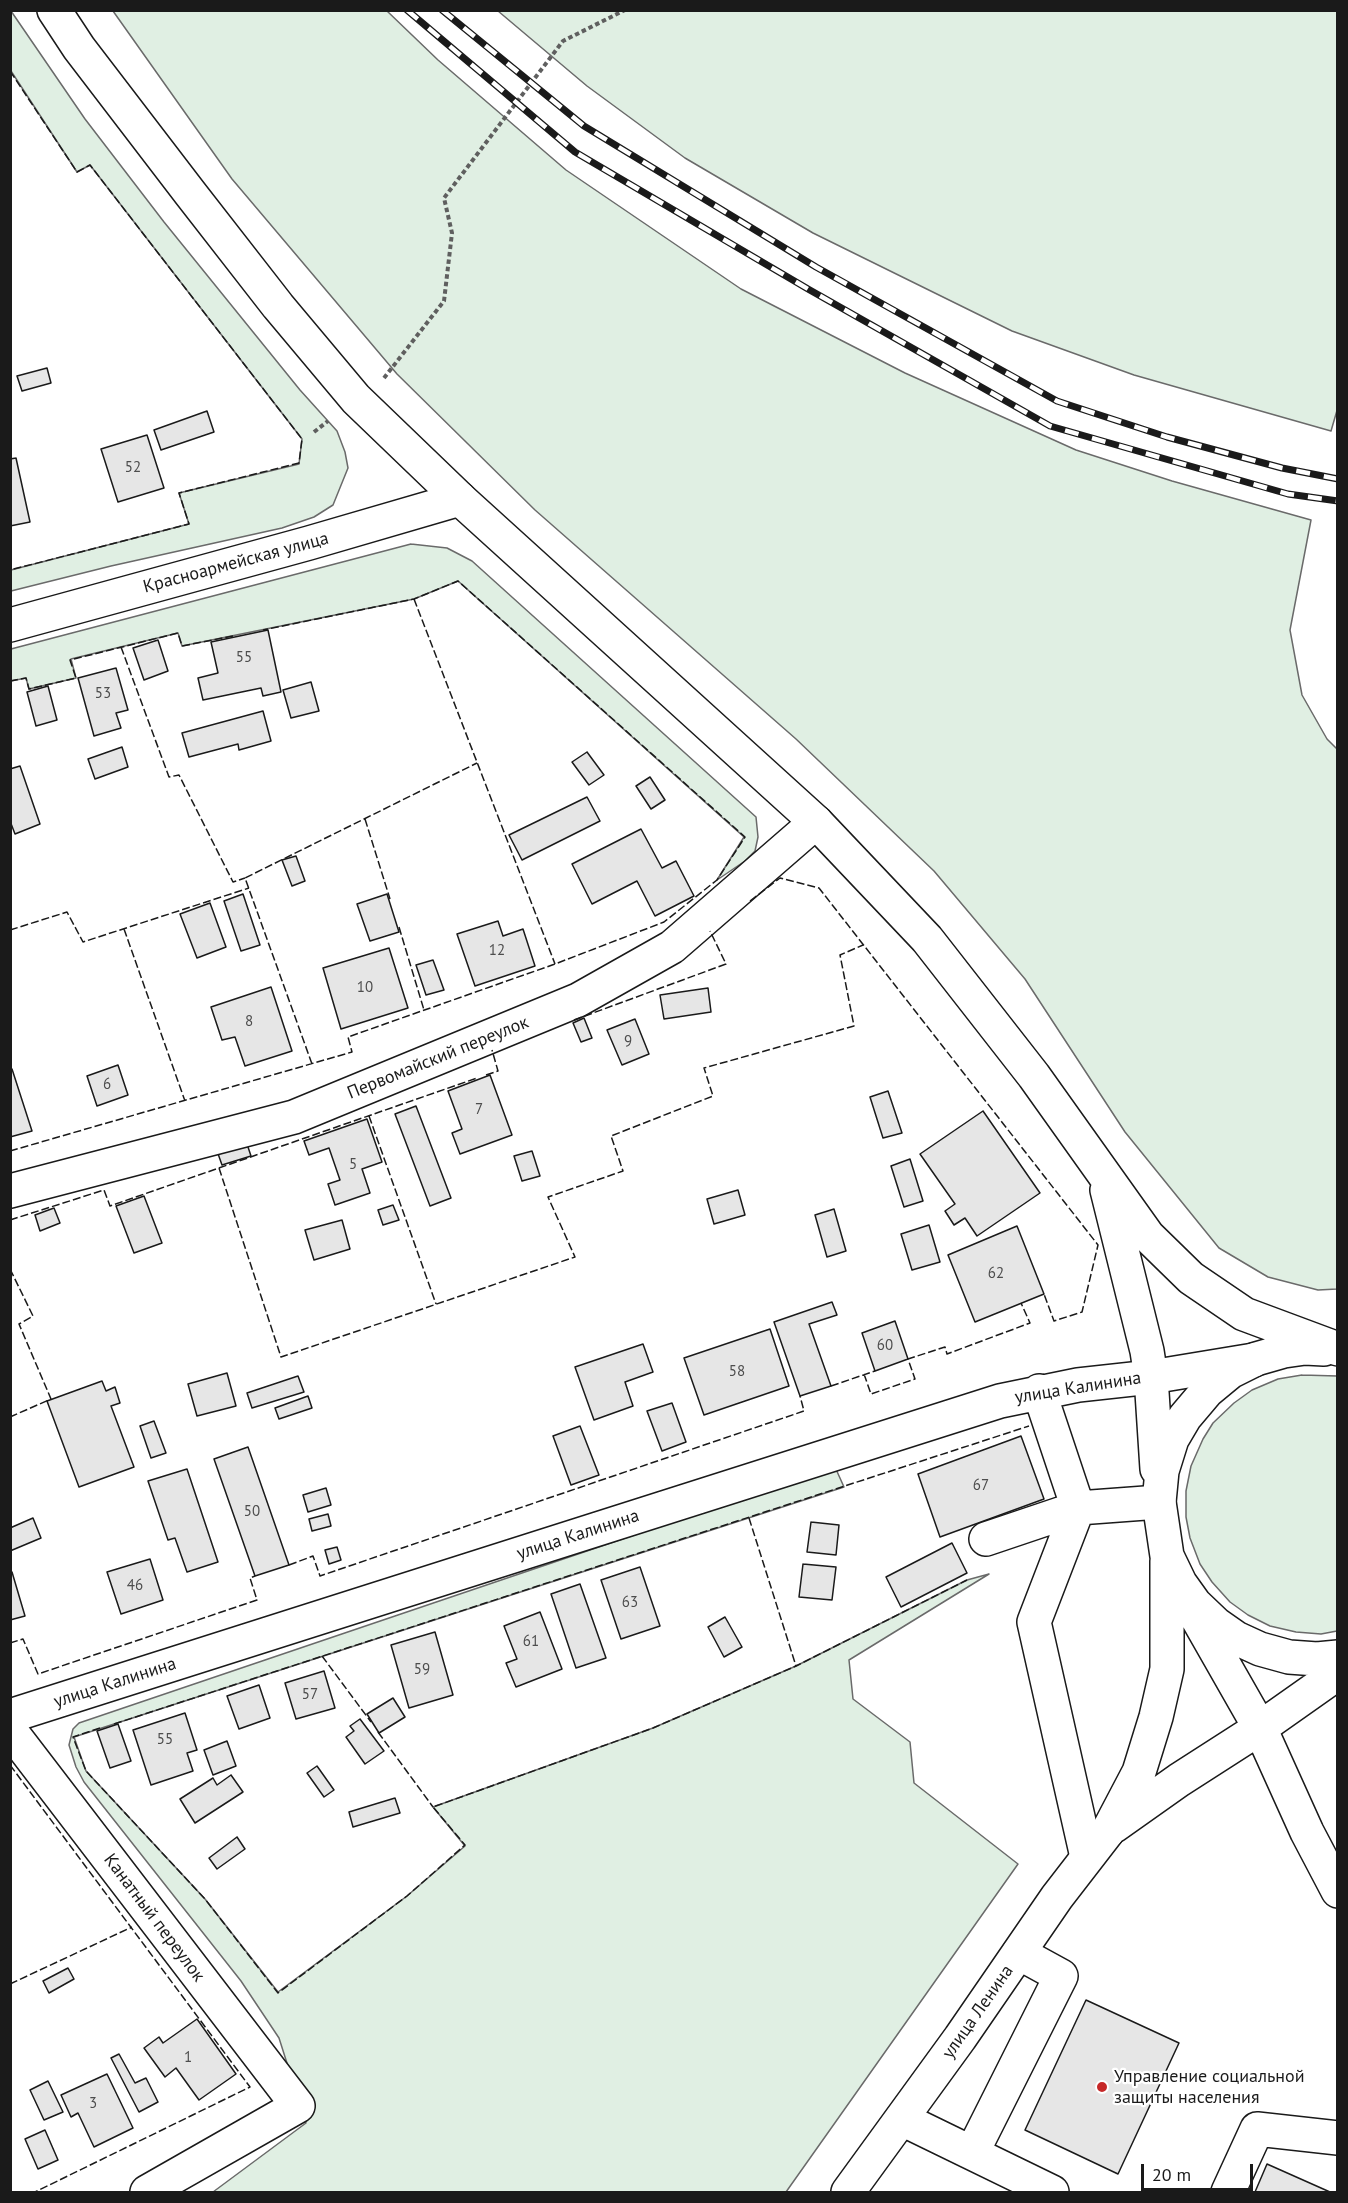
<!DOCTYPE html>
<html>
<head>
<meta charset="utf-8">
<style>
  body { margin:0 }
  #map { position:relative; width:1348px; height:2203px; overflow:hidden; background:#fff; font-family:"PT Sans",sans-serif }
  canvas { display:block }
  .frame { position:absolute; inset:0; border:12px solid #1a1a1a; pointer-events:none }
  .scale { position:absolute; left:1141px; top:2164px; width:112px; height:27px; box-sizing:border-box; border:3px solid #1a1a1a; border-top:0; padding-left:8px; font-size:18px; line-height:21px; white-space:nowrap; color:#1a1a1a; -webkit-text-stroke:4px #fff; paint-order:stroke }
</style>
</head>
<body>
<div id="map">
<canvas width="1348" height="2203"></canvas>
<div class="frame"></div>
<div class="scale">20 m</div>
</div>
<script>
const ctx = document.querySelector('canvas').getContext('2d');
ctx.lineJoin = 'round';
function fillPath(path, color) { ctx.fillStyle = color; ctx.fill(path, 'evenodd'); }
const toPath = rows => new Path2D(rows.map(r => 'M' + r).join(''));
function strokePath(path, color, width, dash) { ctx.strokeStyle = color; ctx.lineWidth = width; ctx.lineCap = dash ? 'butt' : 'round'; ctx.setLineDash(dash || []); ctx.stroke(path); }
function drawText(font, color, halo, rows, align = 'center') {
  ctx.font = font + ' "PT Sans",sans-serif'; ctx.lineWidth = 4.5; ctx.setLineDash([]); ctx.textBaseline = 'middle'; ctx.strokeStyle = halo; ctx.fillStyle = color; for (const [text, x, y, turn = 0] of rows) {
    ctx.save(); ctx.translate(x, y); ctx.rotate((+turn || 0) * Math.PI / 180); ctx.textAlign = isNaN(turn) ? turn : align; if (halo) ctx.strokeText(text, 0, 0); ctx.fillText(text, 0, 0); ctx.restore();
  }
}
const green = toPath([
  [11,11,85,119,164,222,300,390,337,431,345,452,348,468,333,505,314,517,282,528,111,566,11,591,11,570,189,524,179,493,299,464,302,439,90,165,77,172,11,71,11,11],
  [113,11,387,11,438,60,566,170,741,289,905,373,1076,450,1172,481,1311,520,1290,630,1302,695,1327,739,1337,749,1337,1289,1318,1290,1268,1277,1219,1248,1125,1132,1025,979,934,871,796,739,535,510,397,374,232,179,113,11],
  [498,11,1337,11,1338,407,1331,431,1134,375,1012,331,813,233,685,158,587,86,498,11],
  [411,544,447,548,472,561,756,817,758,837,755,851,745,861,717,880,744,837,458,581,414,599,182,646,178,633,71,659,76,678,29,689,26,678,11,681,11,649,411,544],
  [1302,1375,1337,1376,1337,1631,1321,1634,1296,1632,1270,1626,1248,1615,1230,1602,1212,1582,1200,1564,1190,1538,1186,1517,1186,1491,1191,1466,1203,1439,1213,1423,1234,1403,1252,1390,1278,1379,1302,1375],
  [835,1467,844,1487,74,1737,86,1771,205,1899,278,1992,407,1896,465,1846,433,1807,653,1728,796,1666,967,1580,989,1574,849,1660,853,1699,910,1742,914,1783,1018,1864,786,2192,213,2192,306,2123,279,2038,241,1981,84,1782,76,1767,69,1745,73,1729,79,1723,835,1467]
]);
fillPath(green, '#e0efe3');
strokePath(green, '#6a6a6a', 1.5);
const building = toPath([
  [47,368,51,383,22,391,17,376,47,368],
  [207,411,214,432,161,450,154,430,207,411],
  [147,435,164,488,118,502,101,449,147,435],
  [16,458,30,522,10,526,10,459,16,458],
  [268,630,281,692,263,696,261,688,203,700,198,678,218,673,211,642,268,630],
  [158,640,168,671,144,680,133,648,158,640],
  [116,668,128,710,116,713,121,728,94,736,78,678,116,668],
  [311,682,319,711,291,718,283,690,311,682],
  [48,686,57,720,36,726,27,692,48,686],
  [263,711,271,741,239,750,238,744,189,757,182,733,263,711],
  [122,747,128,767,95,779,88,759,122,747],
  [587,752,604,775,589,785,572,762,587,752],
  [20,766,40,824,15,834,10,821,10,769,20,766],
  [650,777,665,800,651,809,636,786,650,777],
  [587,797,600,821,522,860,509,835,587,797],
  [641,829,662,868,676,861,694,896,655,916,637,881,592,904,572,864,641,829],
  [296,856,305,881,292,886,282,860,296,856],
  [243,894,260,945,241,951,224,901,243,894],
  [387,894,399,932,370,941,357,904,387,894],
  [210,903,226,947,197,958,180,914,210,903],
  [498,921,503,936,523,929,535,966,475,986,457,934,498,921],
  [389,948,408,1008,341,1029,323,968,389,948],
  [433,960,444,990,426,995,416,965,433,960],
  [271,987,292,1051,245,1066,235,1037,222,1040,211,1007,271,987],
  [708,988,711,1012,664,1019,660,995,708,988],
  [584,1018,592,1038,581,1042,573,1023,584,1018],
  [635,1019,649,1054,622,1065,607,1030,635,1019],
  [118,1065,128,1095,97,1106,87,1076,118,1065],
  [12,1069,32,1131,10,1137,10,1070,12,1069],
  [490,1075,512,1135,460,1154,452,1133,462,1129,448,1091,490,1075],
  [888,1091,902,1133,883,1138,870,1097,888,1091],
  [416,1106,451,1198,430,1206,395,1114,416,1106],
  [983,1111,1040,1193,977,1236,965,1218,954,1225,945,1211,955,1204,920,1154,983,1111],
  [367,1119,382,1162,362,1169,370,1193,335,1205,328,1184,340,1180,329,1148,309,1155,304,1141,367,1119],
  [245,1138,251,1156,222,1165,216,1148,245,1138],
  [532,1151,540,1176,522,1181,514,1156,532,1151],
  [910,1159,923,1201,904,1207,891,1166,910,1159],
  [738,1190,745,1215,714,1224,707,1199,738,1190],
  [144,1196,162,1243,134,1253,116,1206,144,1196],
  [393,1205,399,1220,383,1225,378,1210,393,1205],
  [54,1208,60,1223,40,1231,35,1215,54,1208],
  [834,1209,846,1251,827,1257,815,1215,834,1209],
  [342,1220,350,1249,314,1260,305,1230,342,1220],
  [929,1225,940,1262,912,1270,901,1234,929,1225],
  [1017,1226,1044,1294,975,1322,948,1255,1017,1226],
  [832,1302,837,1315,809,1324,831,1386,800,1396,774,1322,832,1302],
  [895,1321,908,1359,875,1371,862,1333,895,1321],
  [770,1329,789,1386,704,1415,684,1358,770,1329],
  [643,1344,653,1372,625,1382,633,1406,594,1420,575,1367,643,1344],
  [227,1373,236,1406,197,1416,188,1384,227,1373],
  [298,1376,304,1392,252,1408,247,1393,298,1376],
  [102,1381,106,1391,115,1387,120,1403,111,1406,134,1467,79,1487,47,1401,102,1381],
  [308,1396,312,1408,279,1419,275,1408,308,1396],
  [672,1403,686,1442,662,1451,647,1411,672,1403],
  [154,1421,166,1453,151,1458,140,1426,154,1421],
  [580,1426,599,1475,571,1485,553,1436,580,1426],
  [1021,1436,1044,1499,940,1537,918,1474,1021,1436],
  [248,1447,289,1565,255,1576,214,1459,248,1447],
  [187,1469,218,1562,187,1572,175,1538,168,1540,148,1481,187,1469],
  [326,1488,331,1505,308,1512,303,1495,326,1488],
  [328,1514,331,1526,312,1531,309,1519,328,1514],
  [33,1518,41,1538,10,1551,10,1528,33,1518],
  [811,1522,839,1525,836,1555,807,1552,811,1522],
  [952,1543,967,1573,901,1607,886,1577,952,1543],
  [337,1547,341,1560,329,1564,325,1550,337,1547],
  [150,1559,163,1600,121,1614,107,1572,150,1559],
  [803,1564,836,1567,832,1600,799,1597,803,1564],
  [640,1567,660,1626,621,1639,601,1580,640,1567],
  [12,1572,25,1616,10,1620,10,1573,12,1572],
  [580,1584,606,1658,576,1668,551,1594,580,1584],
  [540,1612,562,1669,516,1687,506,1663,517,1659,504,1626,540,1612],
  [725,1617,742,1647,724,1657,708,1627,725,1617],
  [435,1632,453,1695,409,1708,391,1645,435,1632],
  [324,1671,335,1708,296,1719,285,1683,324,1671],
  [259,1685,270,1718,239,1729,227,1696,259,1685],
  [393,1698,405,1717,379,1733,367,1714,393,1698],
  [185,1713,197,1750,187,1753,193,1771,151,1785,133,1730,185,1713],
  [360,1719,384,1751,365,1764,346,1737,354,1731,350,1726,360,1719],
  [118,1724,131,1761,110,1768,97,1731,118,1724],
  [227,1741,236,1766,213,1775,204,1750,227,1741],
  [317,1766,334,1790,324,1797,307,1773,317,1766],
  [231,1775,243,1792,195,1823,180,1799,213,1778,217,1785,231,1775],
  [395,1798,400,1813,353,1827,349,1812,395,1798],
  [237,1837,245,1849,217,1869,209,1858,237,1837],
  [68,1968,74,1979,49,1993,43,1981,68,1968],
  [1086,2000,1179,2043,1118,2174,1025,2130,1086,2000],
  [197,2019,236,2074,199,2100,176,2068,165,2077,144,2048,159,2037,163,2043,197,2019],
  [119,2054,135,2083,146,2078,158,2102,139,2112,111,2058,119,2054],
  [107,2074,133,2128,94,2147,78,2113,71,2117,61,2095,107,2074],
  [48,2081,63,2112,44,2120,30,2090,48,2081],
  [45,2130,58,2160,38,2169,25,2139,45,2130],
  [1267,2164,1330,2192,1255,2192,1267,2164]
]);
fillPath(building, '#e6e6e6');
strokePath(building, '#1a1a1a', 1.5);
const minor = toPath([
  [10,625,309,543,460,499],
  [10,1191,294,1117,578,1000,672,947,816,822],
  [986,1539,1078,1508,1039,1391],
  [10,1716,1000,1401,1078,1385,1151,1377,1254,1360],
  [10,1730,298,2106,147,2192],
  [1087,1857,1034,1622,1078,1508,1159,1502],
  [902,2119,1052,2192],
  [972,2153,1061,1976,1019,1953],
  [1228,2192,1257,2129,1338,2138]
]);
const major = toPath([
  [848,2192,960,2038,1057,1897,1108,1831]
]);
const highway = toPath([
  [54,10,79,48,190,193,278,306,356,399,460,499,816,822,927,939,1034,1076,1148,1236,1191,1278,1244,1314,1338,1349],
  [1107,1190,1147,1351,1151,1377,1157,1469],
  [1324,1349,1305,1348,1284,1351,1256,1359,1230,1372,1207,1391,1185,1417,1172,1439,1162,1471,1159,1502,1167,1556,1180,1583,1195,1604,1216,1624,1236,1638,1260,1649,1289,1657,1317,1659,1338,1657],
  [1195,1614,1260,1728,1307,1832,1338,1891],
  [1114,1826,1179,1780,1260,1728,1338,1673],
  [1108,1831,1139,1772,1156,1717,1167,1669,1167,1561]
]);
strokePath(minor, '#1a1a1a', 36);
strokePath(major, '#1a1a1a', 36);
strokePath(highway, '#1a1a1a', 36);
strokePath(toPath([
  [384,378,444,301,452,233,444,198,563,41,625,10],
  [314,432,328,421]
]), '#5f5f5f', 4, [4.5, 3]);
strokePath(minor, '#fff', 33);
strokePath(major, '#fff', 33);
strokePath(highway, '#fff', 33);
const rail = toPath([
  [407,10,575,152,808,289,1050,426,1288,494,1338,501],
  [442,10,584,126,816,267,1057,401,1167,437,1282,468,1338,479]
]);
strokePath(rail, '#1a1a1a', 7);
strokePath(rail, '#fff', 4.5, [14]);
strokePath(toPath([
  [10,71,77,172,90,165,302,439,299,463,179,493,189,524,10,570],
  [414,599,555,964],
  [121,647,169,777,179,775,233,882,245,878],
  [10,681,26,678,29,689,76,678,70,660,178,633,182,646,233,636],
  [365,819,390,899],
  [750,901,780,878,819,888,1098,1245,1082,1312,1054,1321,1044,1294],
  [399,927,424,1010],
  [124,929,185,1101],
  [10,930,67,912,83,942,249,888],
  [574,1020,726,964,710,931],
  [312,1064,245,878,477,763],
  [486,1075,498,1071,492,1050],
  [369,1116,436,1304],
  [10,1151,352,1052,348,1037,555,964,664,922,717,880,745,837,458,581,414,599,263,630],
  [219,1168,281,1357,575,1257,548,1197,623,1171,611,1136,713,1096,704,1068,854,1026,840,955,863,945],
  [10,1220,104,1190,110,1206,477,1078],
  [10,1269,33,1316,19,1324,51,1399,10,1417],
  [864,1374,871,1394,915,1379,908,1359,945,1347,947,1354,1030,1323,1021,1303],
  [831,1386,875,1371],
  [749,1518,796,1666],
  [289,1565,313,1556,320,1576,804,1411,800,1396],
  [10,1643,23,1639,38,1674,257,1600,250,1578,255,1576],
  [322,1656,371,1722],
  [114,1724,1029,1426],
  [100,1728,73,1737,86,1771,205,1899,278,1993,407,1896,465,1845,433,1807,653,1728,796,1666,967,1580],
  [378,1732,433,1807],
  [10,1765,250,2087,35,2192],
  [10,1984,132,1927]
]), '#1a1a1a', 1.5, [8, 3]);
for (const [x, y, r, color] of [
  [1102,2087,6,"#c62828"]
]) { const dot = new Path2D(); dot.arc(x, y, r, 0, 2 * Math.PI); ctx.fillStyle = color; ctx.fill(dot); strokePath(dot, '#fff', 2); }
drawText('15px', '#4d4d4d', null, [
  ["52",133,468],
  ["55",244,658],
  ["53",103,694],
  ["12",497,951],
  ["10",365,988],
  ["8",249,1022],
  ["9",628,1042],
  ["6",107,1085],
  ["7",479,1110],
  ["5",353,1165],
  ["62",996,1274],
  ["60",885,1346],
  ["58",737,1372],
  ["67",981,1486],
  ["50",252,1512],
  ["46",135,1586],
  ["63",630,1603],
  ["61",531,1642],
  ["59",422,1670],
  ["57",310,1695],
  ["55",165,1740],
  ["1",188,2058],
  ["3",93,2104]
]);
drawText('18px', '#1a1a1a', '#fff', [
  ["Красноармейская улица",236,563,-15],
  ["Первомайский переулок",438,1058,-22],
  ["улица Калинина",1078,1388,-9],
  ["улица Калинина",578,1535,-18],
  ["улица Калинина",115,1683,-18],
  ["Канатный переулок",154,1918,53],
  ["улица Ленина",978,2012,-55]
]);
drawText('18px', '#1a1a1a', '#fff', [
  ["Управление социальной",1114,2077],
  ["защиты населения",1114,2098]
], 'left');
</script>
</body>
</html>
